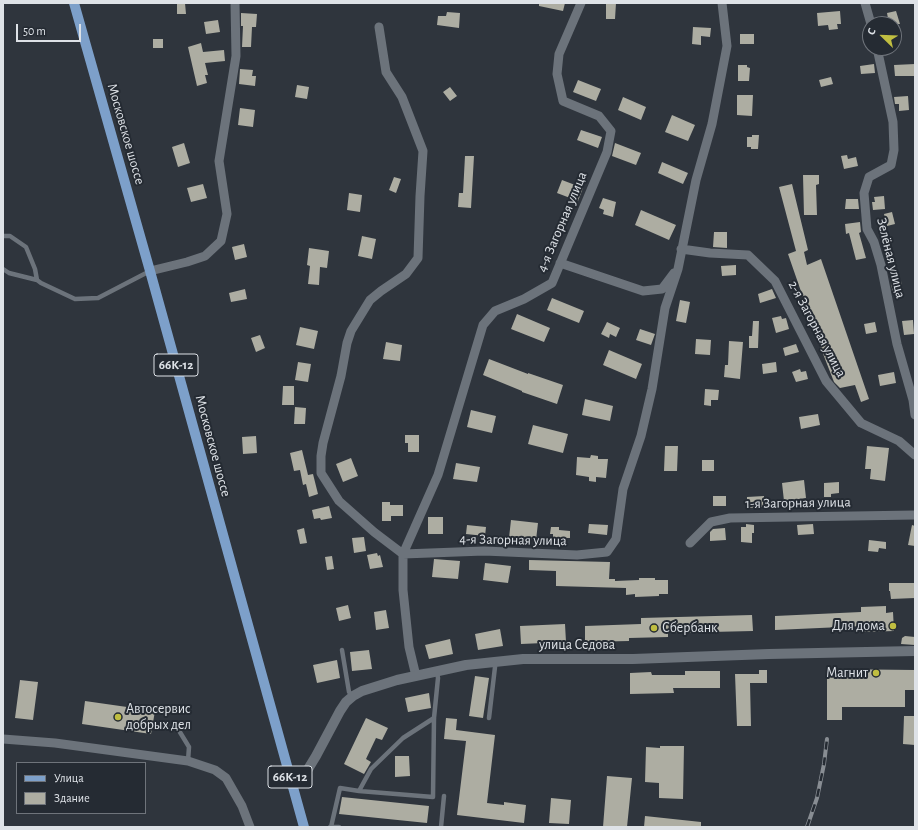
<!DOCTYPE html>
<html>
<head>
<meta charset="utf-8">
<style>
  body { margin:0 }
  #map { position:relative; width:918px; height:830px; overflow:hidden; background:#2f353d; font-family:"Alegreya Sans",sans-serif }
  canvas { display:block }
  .frame { position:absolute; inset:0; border:4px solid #dee2e7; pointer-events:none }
  .legend { position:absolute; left:16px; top:762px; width:130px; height:52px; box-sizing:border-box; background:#252b33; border:1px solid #6f747b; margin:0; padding:5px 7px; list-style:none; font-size:12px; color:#dee2e7 }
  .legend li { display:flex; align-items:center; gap:8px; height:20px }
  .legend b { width:20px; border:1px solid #6f747b }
  .north { position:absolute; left:862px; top:16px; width:40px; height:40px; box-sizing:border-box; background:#252b33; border:1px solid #6f747b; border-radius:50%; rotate:293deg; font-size:11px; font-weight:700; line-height:16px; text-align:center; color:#dee2e7 }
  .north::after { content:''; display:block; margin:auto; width:14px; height:18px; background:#c0be41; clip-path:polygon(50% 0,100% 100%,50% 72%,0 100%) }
  .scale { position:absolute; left:16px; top:24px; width:65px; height:18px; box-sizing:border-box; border:2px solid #dee2e7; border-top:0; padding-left:5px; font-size:12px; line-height:14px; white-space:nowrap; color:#dee2e7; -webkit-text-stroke:3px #252b33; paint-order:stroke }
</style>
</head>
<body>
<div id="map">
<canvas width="918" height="830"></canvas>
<div class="frame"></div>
<ul class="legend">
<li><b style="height:5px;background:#7da0ca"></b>Улица</li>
<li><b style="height:11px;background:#adada2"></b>Здание</li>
</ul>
<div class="north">С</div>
<div class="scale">50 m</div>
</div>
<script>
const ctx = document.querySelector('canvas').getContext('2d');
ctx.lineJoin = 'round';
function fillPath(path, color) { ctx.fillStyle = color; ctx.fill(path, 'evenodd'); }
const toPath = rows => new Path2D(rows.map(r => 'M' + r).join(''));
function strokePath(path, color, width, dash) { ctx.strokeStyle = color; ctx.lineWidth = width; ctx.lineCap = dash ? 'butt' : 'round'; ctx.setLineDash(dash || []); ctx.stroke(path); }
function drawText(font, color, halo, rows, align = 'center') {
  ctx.font = font + ' "Alegreya Sans",sans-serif'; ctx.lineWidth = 4; ctx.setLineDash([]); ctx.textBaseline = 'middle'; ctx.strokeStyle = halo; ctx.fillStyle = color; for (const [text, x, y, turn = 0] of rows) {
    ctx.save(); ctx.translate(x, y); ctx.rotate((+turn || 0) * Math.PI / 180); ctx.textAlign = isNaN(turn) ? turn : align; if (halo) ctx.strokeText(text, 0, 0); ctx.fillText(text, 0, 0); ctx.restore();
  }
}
fillPath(toPath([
  [177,3,185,3,186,14,177,14],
  [539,3,565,3,563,11,539,6],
  [606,3,616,3,615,19,606,19],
  [840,11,841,24,837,24,838,29,829,30,828,25,818,26,817,13],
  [896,11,900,24,889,24,887,13],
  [447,12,460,13,459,28,437,25,438,16,446,16],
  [241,13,257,14,256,27,252,27,251,47,242,47,243,26,241,26],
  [218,20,220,32,206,34,204,22],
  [693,27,711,28,710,37,701,36,701,45,692,44],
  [740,34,754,34,754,44,740,44],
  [153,39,163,39,163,48,153,48],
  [201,43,203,52,224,50,225,61,205,63,208,75,205,75,207,83,197,86,188,47],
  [874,64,875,73,861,74,860,66],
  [915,64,915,76,895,76,894,65],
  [738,65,747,65,747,67,750,68,749,81,738,81],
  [240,69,253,70,252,76,256,76,255,86,239,84],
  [831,77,833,84,821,87,819,80],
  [578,80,601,89,596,101,573,92],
  [297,85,309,87,307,99,295,97],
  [450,87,457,96,450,101,443,92],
  [737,95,753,95,752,116,737,115],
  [908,96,909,110,899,111,899,104,895,104,894,97],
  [623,97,646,107,641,120,618,110],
  [240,108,255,110,253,127,238,125],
  [672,115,695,125,688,141,665,132],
  [581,130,602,137,598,148,577,140],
  [752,135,759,135,758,149,751,149,751,147,747,147,747,137,752,137],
  [184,143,190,163,178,167,172,147],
  [615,143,641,153,636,165,612,156],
  [847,155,848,159,856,157,858,166,844,169,841,156],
  [465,156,474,156,471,208,458,207,459,193,463,193],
  [662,162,688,173,683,184,658,173],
  [803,175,819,175,819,184,816,185,817,215,804,215],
  [394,177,401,179,396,193,389,190],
  [562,180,583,188,578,201,557,193],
  [203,184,207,198,191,202,187,188],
  [792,184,808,250,804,252,807,265,821,259,869,399,861,402,855,385,840,388,834,382,820,346,788,254,796,251,779,187],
  [349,193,362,195,360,212,347,210],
  [884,196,885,209,873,210,872,202,875,202,874,197],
  [603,198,616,202,613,217,603,214,604,210,599,208],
  [846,199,858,199,859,209,845,209],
  [641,210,676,225,669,240,635,225],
  [892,212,895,224,887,226,884,214],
  [860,222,861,232,859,233,866,258,856,260,849,233,846,234,845,224],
  [714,232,727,232,727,248,713,247],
  [362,236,376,239,372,259,358,256],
  [244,244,247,257,235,260,232,247],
  [309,248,329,251,327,268,320,267,319,285,308,284,310,266,307,265],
  [736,265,736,275,722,276,721,266],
  [901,281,903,293,893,294,891,283],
  [245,289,247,299,231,302,229,293],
  [772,289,776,298,760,303,758,294],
  [552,298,584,311,579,323,547,310],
  [680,300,690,302,686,323,676,321],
  [517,314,550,328,544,342,511,329],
  [781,316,782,319,786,318,789,329,776,333,772,318],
  [913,320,914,334,904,335,902,321],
  [753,321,759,321,758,348,749,348,749,336,752,336],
  [607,322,620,328,616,337,610,334,609,338,601,334],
  [875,322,877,332,866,334,864,324],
  [300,327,318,331,314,349,296,345],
  [640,329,655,334,651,345,636,340],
  [260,335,265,348,256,352,251,338],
  [696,339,711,340,710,355,695,354],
  [729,341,743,342,740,379,724,377,725,365,728,365],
  [386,342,402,345,400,361,383,359],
  [796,344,799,352,785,356,783,348],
  [609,350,642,364,636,379,603,365],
  [489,359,528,374,528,373,563,385,557,404,522,392,522,391,483,375],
  [298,362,311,364,308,382,295,380],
  [776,362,777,372,763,374,762,364],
  [800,369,801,372,806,371,808,379,796,382,792,372],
  [894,372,896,383,880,386,878,375],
  [283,386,294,386,294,405,282,405],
  [705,389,719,390,718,400,711,400,711,406,704,405],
  [585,399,613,406,610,421,582,415],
  [295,407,306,408,305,424,294,424],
  [471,410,496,416,492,433,467,427],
  [818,414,820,425,801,429,799,417],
  [533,425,568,434,563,453,528,444],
  [405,435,419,435,419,452,408,452,408,443,405,443],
  [256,436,257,453,243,454,242,437],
  [665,446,678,446,677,471,664,471],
  [867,446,889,448,885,481,870,479,871,469,865,469],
  [302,450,308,475,313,474,318,494,309,497,306,484,303,485,300,470,294,471,290,453],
  [591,455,598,456,598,459,608,459,606,478,596,477,596,482,589,481,589,477,576,475,577,457,590,458],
  [351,458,358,476,343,482,336,464],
  [702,460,714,460,714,471,702,471],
  [456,463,480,467,477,482,453,479],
  [804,480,806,498,784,501,782,483],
  [839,482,839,493,831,494,831,497,824,497,824,483],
  [713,496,726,496,726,506,713,506],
  [764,496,764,507,747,508,747,497],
  [382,502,390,502,390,505,403,505,403,516,391,516,391,521,382,521],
  [329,506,332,518,321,520,320,518,314,519,312,510],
  [428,517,443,517,443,534,428,534],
  [511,520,538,523,536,540,509,538],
  [589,524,608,525,607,535,588,533],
  [746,524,754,525,754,533,752,533,752,543,741,542,741,527,746,527],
  [813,524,814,534,798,535,797,525],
  [467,525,486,527,485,536,466,534],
  [912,525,915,526,915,546,908,545],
  [551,527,559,527,559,530,570,531,570,538,567,538,566,543,553,542,553,534,550,534],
  [304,528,307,543,300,544,297,530],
  [725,528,726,540,710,541,710,532,713,529],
  [364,537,366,551,354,553,352,538],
  [869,540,886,542,886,549,879,548,878,552,868,551],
  [377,553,378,556,380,555,383,567,370,569,367,555],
  [332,556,334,569,327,570,325,557],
  [434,559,460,561,458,579,432,577],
  [529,560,610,562,609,579,615,579,615,581,639,580,639,578,655,578,655,580,668,580,668,594,659,594,659,596,635,597,635,594,626,595,626,588,556,586,556,571,529,570],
  [485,563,511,566,508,583,483,580],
  [889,583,915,583,915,598,891,599,890,591,889,591],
  [348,605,351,618,339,621,336,608],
  [886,606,886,613,893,612,894,631,864,632,864,626,775,630,775,616,861,612,861,607],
  [386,610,389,628,376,630,374,612],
  [752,615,753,631,668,633,668,637,629,638,629,641,585,642,585,626,641,624,641,618],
  [565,624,566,642,521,644,520,626],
  [500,629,503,646,478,650,475,634],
  [905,636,915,637,915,645,901,644,902,638],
  [450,639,453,654,429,659,425,645],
  [369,650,372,669,352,671,350,652],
  [337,660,340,678,317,683,313,665],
  [827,669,915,670,915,690,905,690,905,707,842,707,842,720,827,720],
  [759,670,767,670,767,683,750,683,751,726,737,726,735,674,759,674],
  [685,671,720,671,720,688,673,688,674,693,630,694,630,673,651,672,652,675,685,675],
  [475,676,489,678,483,718,469,716],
  [20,680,38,682,33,720,15,718],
  [429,693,431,708,408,712,405,698],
  [85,701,155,711,151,734,82,724],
  [904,716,915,716,915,745,903,744],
  [366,718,388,728,382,740,376,738,366,759,371,762,364,774,344,764],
  [446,718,457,719,456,730,495,735,487,803,504,805,504,802,526,805,524,823,457,815,466,741,444,739],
  [660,746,684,746,683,799,659,798,659,783,645,782,646,747,660,748],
  [395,756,409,756,410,776,395,777],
  [607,776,632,778,627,827,603,827],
  [342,797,429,806,427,823,339,814],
  [551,798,571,800,569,824,549,823],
  [645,816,701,822,701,827,644,827]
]), '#adada2');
strokePath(toPath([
  [3,236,10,236,26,247,35,269,37,280],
  [3,269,9,273,37,280,41,283,75,299,98,298,150,271],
  [342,650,349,692,353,696],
  [489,718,495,667,494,662],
  [175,724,189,747,188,761],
  [359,791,433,797,434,718,438,678,437,672],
  [330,827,339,827],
  [331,827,340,788,359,791,371,769,403,738,434,718],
  [441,827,444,796]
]), '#6c737b', 4.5);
strokePath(toPath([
  [865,3,871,24],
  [379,27,386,72,402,97,423,151,420,196,418,258,406,274,381,291,370,300,351,331,347,343,341,376,323,443,321,456,321,473,339,501,374,532,403,554,484,551,577,555,607,552,616,539,623,489,641,436,652,389,665,308,678,269,696,180,712,124,727,46,722,3],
  [877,48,893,122,894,150,891,165,869,177,864,193,867,229,874,242,881,265,897,344,913,400,915,415],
  [681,249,710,253,748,255,775,281,826,381,861,423,899,441,915,455],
  [560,263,643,291,662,289,674,273],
  [150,271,187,262,205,256,221,241,227,214,219,161,236,56,235,3],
  [690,543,711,522,730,518,915,515],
  [416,676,409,647,403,590,403,554,438,475,483,325,495,311,524,299,552,283,607,152,611,131,599,116,563,101,557,74,559,54,581,3],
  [3,739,55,743,188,761,215,770,226,778,242,806,250,827]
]), '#6c737b', 9);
strokePath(toPath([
  [293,785,302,779,316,756,340,711,346,702,353,696,362,691,397,680,466,665,523,659,633,659,769,654,915,651]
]), '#6c737b', 10);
strokePath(toPath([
  [74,3,150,271,304,827]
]), '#7da0ca', 10);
const rail = toPath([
  [807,827,817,798,824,764,827,739]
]);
strokePath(rail, '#888d93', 4);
strokePath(rail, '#252b33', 2.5, [8]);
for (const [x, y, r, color] of [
  [893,626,4,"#c0be41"],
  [654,628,4,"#c0be41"],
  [876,673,4,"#c0be41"],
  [118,717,4,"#c0be41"]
]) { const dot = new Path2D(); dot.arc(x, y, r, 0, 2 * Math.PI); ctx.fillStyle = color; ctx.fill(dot); strokePath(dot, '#252b33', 1.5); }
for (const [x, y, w] of [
  [176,365,44],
  [290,777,44]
]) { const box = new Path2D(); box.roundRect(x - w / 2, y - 11, w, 22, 3); ctx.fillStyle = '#252b33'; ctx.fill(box); strokePath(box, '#dee2e7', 1); }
drawText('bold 13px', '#dee2e7', null, [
  ["66К-12",176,365],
  ["66К-12",290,777]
]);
drawText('14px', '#dee2e7', '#252b33', [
  ["Московское шоссе",126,134,74],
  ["4-я Загорная улица",562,222,-67],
  ["Зелёная улица",891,258,76],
  ["2-я Загорная улица",817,329,62],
  ["Московское шоссе",213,446,75],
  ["1-я Загорная улица",798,503,-1],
  ["4-я Загорная улица",513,540,1],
  ["улица Седова",577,645]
]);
drawText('14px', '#dee2e7', '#252b33', [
  ["Для дома",885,626],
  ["Сбербанк",662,628,"left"],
  ["Магнит",868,673],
  ["Автосервис",126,709,"left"],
  ["добрых дел",126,725,"left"]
], 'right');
</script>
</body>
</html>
